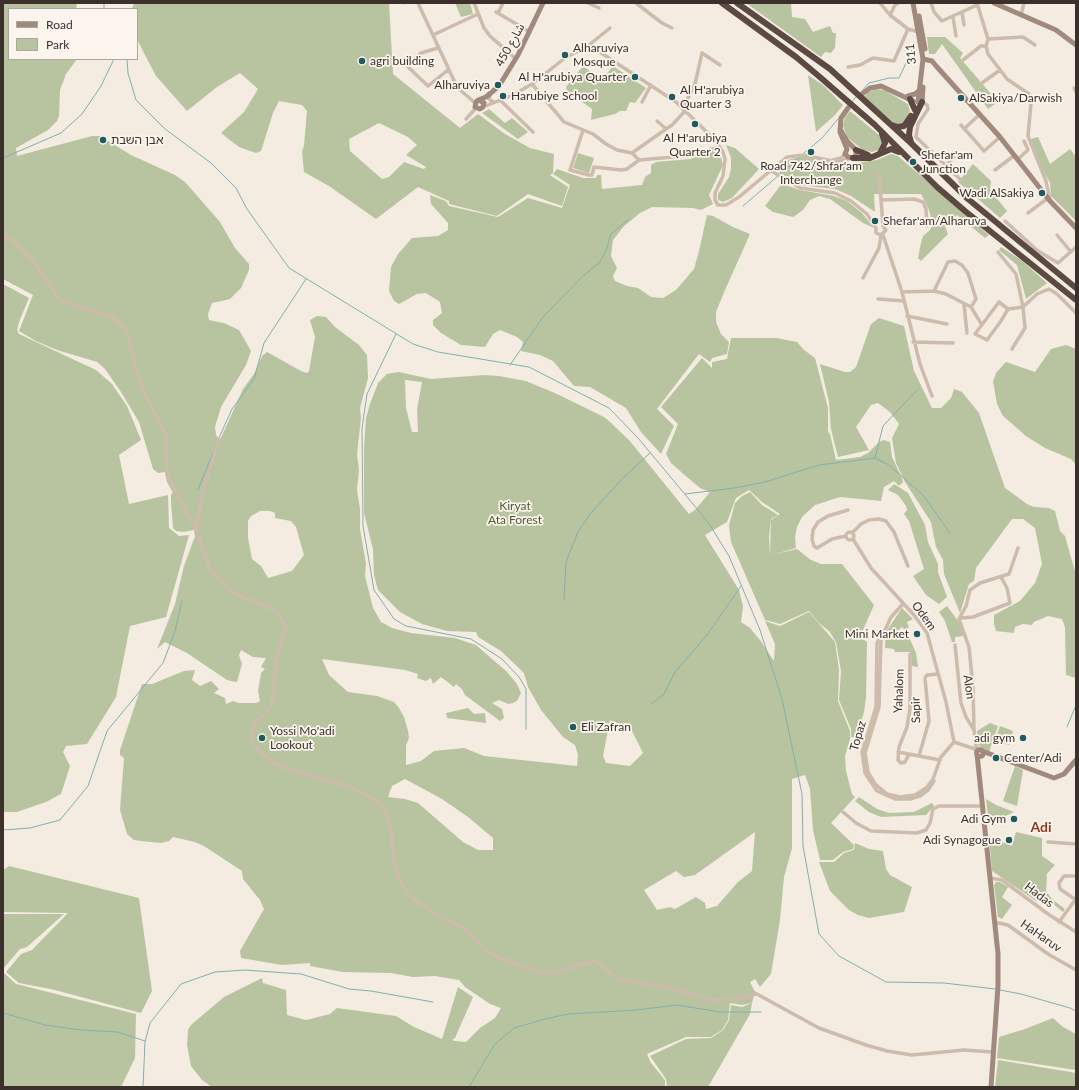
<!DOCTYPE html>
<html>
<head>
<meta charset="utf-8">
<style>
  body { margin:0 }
  #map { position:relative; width:1079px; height:1090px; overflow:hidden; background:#f4ebe1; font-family:Lato,sans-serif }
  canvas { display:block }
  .frame { position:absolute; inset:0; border:4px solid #3b302b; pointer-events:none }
  .legend { position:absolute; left:8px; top:8px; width:130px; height:52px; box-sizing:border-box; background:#fbf5ee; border:1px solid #aea6a0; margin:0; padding:5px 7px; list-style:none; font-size:12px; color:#3b302b }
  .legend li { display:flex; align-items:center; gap:8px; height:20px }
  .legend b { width:20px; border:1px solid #aea6a0 }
</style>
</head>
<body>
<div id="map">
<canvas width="1079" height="1090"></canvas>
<div class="frame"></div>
<ul class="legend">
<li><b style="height:5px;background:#a18a7d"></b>Road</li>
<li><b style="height:11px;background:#b8c4a0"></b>Park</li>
</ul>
</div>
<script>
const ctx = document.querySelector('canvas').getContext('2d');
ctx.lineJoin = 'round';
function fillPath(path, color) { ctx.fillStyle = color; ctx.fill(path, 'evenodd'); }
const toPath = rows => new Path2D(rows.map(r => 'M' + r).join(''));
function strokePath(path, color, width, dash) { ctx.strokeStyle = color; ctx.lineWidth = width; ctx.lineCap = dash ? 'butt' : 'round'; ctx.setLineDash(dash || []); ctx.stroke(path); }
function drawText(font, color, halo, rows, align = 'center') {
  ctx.font = font + ' Lato,"Noto Sans Arabic","Noto Sans Hebrew",sans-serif'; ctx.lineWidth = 3.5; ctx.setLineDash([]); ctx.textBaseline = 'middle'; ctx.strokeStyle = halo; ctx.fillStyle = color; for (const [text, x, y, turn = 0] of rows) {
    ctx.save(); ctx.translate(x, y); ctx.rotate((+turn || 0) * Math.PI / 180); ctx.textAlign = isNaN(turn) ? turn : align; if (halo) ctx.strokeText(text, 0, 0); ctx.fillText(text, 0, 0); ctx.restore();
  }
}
fillPath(toPath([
  [3,3,77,3,76,9,9,9,9,59,77,59,66,74,60,90,59,116,57,121,48,130,16,148,17,156,92,136,100,136,131,155,175,175,185,182,220,222,235,248,249,264,249,270,241,288,230,299,212,303,208,314,209,320,224,323,239,330,251,351,246,365,221,407,215,427,216,435,220,440,243,389,254,374,262,356,267,352,301,371,307,373,309,371,315,337,310,320,317,316,326,317,335,327,359,345,367,355,368,378,360,408,361,418,357,454,359,470,357,490,360,509,360,529,366,564,365,576,373,608,381,622,392,628,411,633,455,638,476,645,506,671,517,684,521,693,517,701,513,703,508,704,499,700,492,703,502,709,504,718,500,721,465,695,462,689,456,684,454,687,441,677,433,684,431,678,426,681,417,678,418,674,405,670,322,659,329,675,348,692,377,696,394,702,399,708,404,717,408,731,409,738,406,745,406,765,421,761,434,751,464,748,484,756,577,766,578,755,575,745,563,737,541,710,528,687,524,673,501,651,478,637,476,632,447,631,422,624,400,612,378,590,374,575,373,549,364,513,364,448,366,418,370,404,378,383,387,374,399,372,431,379,485,375,499,376,526,381,557,394,604,417,610,422,629,440,689,514,695,510,710,492,700,488,680,471,671,463,666,454,678,424,661,407,702,358,712,368,712,362,727,359,731,338,776,338,797,342,804,350,815,358,828,408,828,432,830,434,836,460,860,457,868,453,879,442,884,440,890,442,892,457,902,478,903,482,899,486,894,481,884,487,881,501,840,497,815,505,802,517,797,527,795,537,796,548,775,554,797,549,811,560,821,564,842,564,874,605,860,637,867,642,866,698,864,712,856,738,851,737,851,729,839,700,841,671,836,642,829,631,819,623,809,611,780,624,765,620,731,542,729,525,735,503,742,496,750,492,762,505,778,515,771,519,769,537,770,556,771,520,780,514,762,502,749,490,736,498,727,522,705,535,739,590,743,606,741,622,750,628,760,640,774,661,775,644,765,621,780,626,809,612,835,642,839,670,838,701,850,731,850,739,845,756,846,771,852,794,855,797,831,823,854,845,853,849,843,852,833,860,820,860,813,830,810,789,805,775,792,779,792,848,784,877,780,920,771,974,760,987,755,979,750,982,755,992,752,1003,742,1005,730,1003,728,1020,722,1030,717,1033,711,1037,686,1037,647,1054,651,1063,665,1080,665,1087,212,1087,202,1080,191,1066,187,1045,188,1030,191,1025,224,997,262,978,263,983,286,990,287,1015,306,1020,330,1014,337,1008,396,1016,414,1027,442,1039,458,987,473,997,455,1038,452,1040,455,1041,466,1042,480,1028,495,1018,501,1008,490,1004,465,987,459,980,435,976,413,977,391,973,343,972,310,966,310,963,282,965,241,958,240,951,264,909,260,900,243,879,242,871,204,846,195,842,173,837,169,841,161,843,141,841,134,840,127,834,120,810,124,758,120,755,120,750,142,684,152,684,184,671,195,670,192,680,200,686,211,681,219,689,214,693,225,698,226,704,233,701,239,703,256,703,260,701,258,691,261,673,265,669,261,667,266,658,253,657,241,650,239,655,242,664,237,682,235,682,227,680,187,653,165,642,157,649,175,604,184,566,195,536,194,530,184,532,176,531,173,528,171,502,171,494,173,493,167,482,165,472,158,473,153,469,139,422,121,392,105,369,97,362,57,350,36,341,19,331,33,295,3,279],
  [405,380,422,382,417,409,418,432,412,432,406,408],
  [260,511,270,511,275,513,275,518,291,521,296,527,304,555,292,571,268,578,261,566,252,559,248,538,248,521,251,516],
  [610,720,631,729,643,753,630,766,606,763,603,756],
  [405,779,442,799,468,817,493,838,493,850,478,850,463,842,418,803,405,799,388,797,392,786],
  [755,832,752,871,738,882,717,906,706,909,705,903,696,897,675,909,670,907,657,910,644,890,676,871,684,877,695,875],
  [134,3,389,3,393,74,460,128,478,114,505,134,530,148,554,154,553,173,550,175,568,187,562,206,528,194,497,216,449,204,449,201,418,187,376,219,329,186,304,172,302,151,304,146,307,111,302,105,279,101,273,113,261,151,256,153,239,147,221,133,244,112,258,89,240,73,217,87,187,111,156,76,145,55,137,39,137,9,132,9],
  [379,123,408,137,417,145,406,155,426,167,424,169,404,162,389,177,382,179,350,151,349,139],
  [455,3,470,3,473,14,461,17],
  [746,3,791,3,792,17,805,19,813,32,830,26,833,33,836,33,835,48,831,53,825,52,821,57],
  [927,37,945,37,963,53,960,58,998,102,988,109,942,44,935,54,929,54],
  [583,66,602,80,613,66,646,88,635,103,630,102,626,111,620,111,615,114,591,120,592,109,567,91,566,87],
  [808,75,823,85,843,105,835,115,816,132],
  [876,89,884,90,908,104,910,113,901,125,894,123,864,97,868,92],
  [489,109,505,123,512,118,528,132,518,139,482,113],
  [850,111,879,135,882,142,878,150,872,152,863,150,847,137,843,126,845,117],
  [1038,137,1050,164,1070,149,1076,157,1076,221,1051,196,1050,183,1034,152,1031,139],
  [726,145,735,148,759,169,732,198,723,202,718,200,718,194,729,177,731,168,731,158],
  [718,149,720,153,723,165,709,195,713,204,701,210,693,208,652,207,640,213,624,226,613,240,611,256,617,268,613,276,615,281,627,286,638,288,651,297,663,298,676,290,694,269,699,251,707,215,713,216,733,227,750,234,725,290,716,312,716,322,721,334,729,342,727,354,712,358,710,362,699,354,657,409,674,426,661,454,641,432,626,408,590,387,574,386,553,361,540,355,521,351,523,342,517,337,500,330,493,334,485,347,461,345,441,333,433,325,433,320,442,313,440,302,426,293,417,294,399,304,394,301,389,291,391,267,398,254,412,238,438,236,448,230,448,223,431,204,430,195,446,201,449,206,498,217,528,198,562,208,570,185,553,174,557,169,583,178,596,178,597,175,601,175,602,189,642,185,645,177,651,173,651,165,656,162,690,159],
  [578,153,594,158,589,173,573,168],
  [891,154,898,156,989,235,985,238,957,215,945,226,948,234,921,261,918,258,921,243,923,236,929,231,933,225,929,210,921,194,874,194,875,212,851,196,835,189,800,185,777,171,788,160,799,157,812,156,846,164,877,160],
  [973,164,991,181,990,190,1007,211,1000,218,958,182],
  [783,182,788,186,800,190,834,196,847,201,862,213,874,228,863,223,830,199,819,196,810,200,803,210,793,217,773,212,765,206],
  [1001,247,1021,260,1047,283,1026,299,1017,265,999,250],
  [3,284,29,298,19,322,17,330,19,334,96,370,112,384,127,406,141,440,119,455,129,504,168,495,169,528,179,536,189,535,166,617,130,626,116,697,87,744,66,746,63,752,70,766,61,794,46,802,17,812,3,812],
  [879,318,904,326,914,371,932,408,941,408,951,398,954,389,962,392,979,413,1005,488,1027,504,1034,507,1049,508,1055,511,1060,531,1065,536,1076,575,1076,678,1066,675,1065,627,1062,619,1048,616,1034,622,1032,625,1023,624,1015,627,1014,633,996,631,994,624,994,615,1020,601,1035,583,1042,564,1035,528,1023,519,1012,519,976,568,974,581,969,584,960,613,944,574,943,560,936,547,931,522,905,482,896,463,892,438,899,424,890,412,878,403,871,405,856,427,869,450,838,457,831,429,829,402,820,364,845,372,850,372,856,367,871,324],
  [1066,345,1076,349,1076,465,1071,459,1045,448,1026,436,1003,416,997,404,993,381,996,373,1006,362,1035,372,1051,349],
  [894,484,908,493,925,525,928,542,938,564,938,572,947,597,939,604,926,595,913,576,924,569,909,521,904,514,907,510,906,506,898,495,888,490],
  [947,606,958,621,964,636,955,637,955,642,952,642,945,621,939,612],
  [902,608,913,619,907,622,909,628,905,630,902,627,895,633,902,640,909,637,916,653,918,667,912,666,911,652,895,652,894,649,885,648,886,632],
  [468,708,474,714,485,713,486,723,447,718,446,713],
  [990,723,998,726,989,752,978,745,977,731],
  [1000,726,1013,731,1009,745,995,741],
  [1015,766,1023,770,1017,806,1003,801],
  [859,797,877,809,889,813,914,812,932,803,934,806,926,815,881,817,869,812,855,801],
  [986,799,996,805,1014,812,989,824],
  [1016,832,1042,838,1042,856,1055,865,1045,876,1047,875,1046,891,1052,899,1065,909,1063,912,1041,894,1036,901,992,871,989,837,1012,846],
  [855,843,869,849,883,851,886,869,890,875,912,887,904,912,869,918,858,915,849,910,830,891,819,862,834,862,844,853,854,850],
  [9,866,139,898,152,991,141,1013,51,989,19,983,6,972,21,954,32,950,68,913,3,912,3,870],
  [996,882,1000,882,1008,887,1002,897,1012,905,1002,919,998,917,994,885],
  [3,914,64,914,27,947,20,949,3,969],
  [3,972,16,984,136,1014,135,1058,121,1087,3,1087],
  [752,1003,750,1014,708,1087,667,1087,666,1079,650,1056,686,1039,711,1038,723,1030,729,1020,731,1005,742,1007],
  [1053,1018,1063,1027,1076,1034,1076,1070,997,1058,999,1037,1025,1029],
  [998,1060,1076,1073,1076,1087,995,1087]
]), '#b8c4a0');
strokePath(toPath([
  [104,3,104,9],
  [404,3,404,4],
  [127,59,128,73,136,100,165,129,211,163,236,188,247,209,289,268,413,344,438,352,529,367,609,408,638,438,708,522,729,556,760,630,782,699,802,794,803,846,819,934,839,956,886,982,944,983,995,989],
  [861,92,869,83,889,78,899,78,913,48],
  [852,102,856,97],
  [804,153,822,138,838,119],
  [3,158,61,133,82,114,101,86,114,59],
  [780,174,800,157],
  [743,206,778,176],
  [396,334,367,394,362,428,363,526,374,590,394,619,406,626,471,639,502,659,519,677,526,689,526,729],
  [510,365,543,317,584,275,599,263,606,251,611,234,628,220],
  [219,438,232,409,254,379,264,343,306,279],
  [875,458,883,426,918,389],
  [198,490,214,450],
  [685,494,734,488,765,482,819,465,875,458,889,465,923,495,950,533],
  [564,600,566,562,578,532,590,514,623,478,650,453],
  [651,704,664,694,675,672,707,635,741,586],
  [1067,727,1076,705],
  [3,830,30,828,60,820,88,786,107,731,163,663,175,631,182,601],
  [1000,990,1021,994,1070,1008,1076,1011],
  [3,1013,45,1025,81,1030,118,1032,145,1041],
  [143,1087,145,1042,150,1023,181,984,215,972,245,970,301,974,349,989,371,991,433,1002],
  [469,1087,495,1044,514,1028,545,1019,568,1014,636,1010,677,1005,720,1012,761,1012]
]), '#7fb0b2', 1);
strokePath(toPath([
  [418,3,457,87,475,103],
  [474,3,484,28,490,36,516,59],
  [588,3,599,8],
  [636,3,662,23,672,28],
  [880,3,890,15,908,29,919,32],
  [931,3,934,12,942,21,977,5],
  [977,3,988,39,1023,37,1035,45],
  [496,12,530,32],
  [962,12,964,25],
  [498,13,503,3],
  [890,15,895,5,898,3],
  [1021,15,1024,3],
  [953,17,956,36],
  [433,35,478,14],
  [988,39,986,46,988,54,1007,79,1029,94,1031,103,1028,136,1046,181,1050,200],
  [589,45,610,28],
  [438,48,421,53,407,66,428,86,448,70],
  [963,60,981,46,986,46],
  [848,67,860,65,873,58,894,61,908,29],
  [982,83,1000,70],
  [532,84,564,122,593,134,606,144,617,150,632,153,639,160,685,156,720,147],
  [1076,88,1074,88,1076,92],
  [490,95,489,99,493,102],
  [501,101,533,132],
  [642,102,651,85],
  [922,102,927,105,928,109,918,124,916,137,961,180],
  [483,107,513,95,532,84,565,58,589,45,676,102,715,140,723,152,725,159,723,176,715,193,715,200,718,205,726,205,739,197,787,157,804,155,837,162,851,158],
  [683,108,695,84,702,53,720,65],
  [466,119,476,108],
  [657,121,666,129,672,125,686,110],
  [961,125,984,151,1000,137],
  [964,129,979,115],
  [583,130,570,170,589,175,592,175,594,167,621,170,627,169,639,160],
  [632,153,666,129],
  [1018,159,1028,150,1024,141],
  [833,160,841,158,845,154],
  [946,166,954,157],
  [770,170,800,188,835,193,851,201,867,214,876,228,876,233,881,235,886,230,883,226,879,173],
  [995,170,1015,155],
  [882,200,914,199,923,202,926,209,927,226],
  [1028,213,1048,198],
  [1005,221,1038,251,1058,263,1076,247],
  [3,235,14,241,31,258,59,299,68,303,113,317,127,331,136,369,143,391,166,434,167,475,196,530,210,569,228,588,236,594,266,606,278,613,285,624,285,629,277,657,272,706,254,724,251,737,254,745,271,761,282,767,354,788,376,801,384,808,387,816,391,831,394,861,399,879,405,889,413,899,441,918,463,927,486,952,536,971,542,973,558,972,594,961,600,964,617,979,671,988,712,1000,743,998,751,996,755,993,819,1028,866,1045,887,1051,912,1055,964,1050,993,1052],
  [883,235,902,292,920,364,932,396],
  [1057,235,1071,252],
  [998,252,1016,274,1023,307,1025,328,1012,349],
  [863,278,879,248,881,235],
  [902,292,934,291,946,294,971,307,976,299,968,273,962,265,955,261,948,262,934,291],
  [878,299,904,301],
  [999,302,1008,309,1001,321,987,340,975,334,999,302],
  [964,304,967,333],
  [971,307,982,325],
  [1008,309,1023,307,1037,294,1049,289,1057,294,1076,313],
  [907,316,947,324],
  [913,342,953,343],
  [196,529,204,487,219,439],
  '846 536a4 4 0 1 1 8 0a4 4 0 1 1-8 0Z',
  [852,533,861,524,869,520,879,519,886,521,894,532,908,566],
  [846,536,832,539,817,548,814,546,812,539,813,530,818,522,828,516,848,510],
  [853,539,871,568,914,615,927,633,946,702,954,742],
  [903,604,891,617,881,639,879,707,865,753,868,772,875,784,887,794,900,797,915,795,926,788,933,779,941,757,954,742],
  [961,618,973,617,1010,603,1007,588,1001,577],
  [880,637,877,643,876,707,862,752,865,773,877,791,895,799,910,799,920,796,928,790,934,781],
  [955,645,961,703,966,717,974,730],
  [954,742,978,750],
  [979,750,976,746,974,730,973,688,969,647,959,619,966,606,970,590,980,583,1009,574,1018,548],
  [898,752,940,760],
  [909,754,905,762,901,763,898,760,899,747,907,727,910,709,910,654],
  [919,756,929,721,925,678,927,675,938,674],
  [843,812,856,823,871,831,917,833,926,830,930,823,933,809,939,806,981,806],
  [1048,842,1076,844],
  [1076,876,1064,876,1059,883,1060,889,1076,900],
  [990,878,1002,880,1048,914,1076,932],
  [994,922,1008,925,1048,954,1076,970],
  [1059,922,1075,900]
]), '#cdbbac', 3.5);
strokePath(toPath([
  [913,3,923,59,918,102],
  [994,3,1056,30,1076,45],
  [919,16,925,49],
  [923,59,932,61,937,67,1000,137,1050,201,1076,228],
  [862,94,870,88,881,86,913,101],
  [908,96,915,94,920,90],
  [479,100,484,103,483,107,480,109,475,107,476,102,478,100,486,97,499,86,518,55,543,3],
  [922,102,923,87],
  [840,129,847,141,856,150,856,155,853,158,848,157,845,154,847,149,840,132,841,118,848,108],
  '976.5 753a3.5 3.5 0 1 1 7 0a3.5 3.5 0 1 1-7 0Z',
  [982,751,1054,778,1064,774,1076,760],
  [977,754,998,954,998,986,991,1087]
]), '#a18a7d', 5);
strokePath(toPath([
  [722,3,796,57,821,78,875,125,937,187,965,211,1076,300],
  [737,3,830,69,912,144,968,199,1076,288],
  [910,99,915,110],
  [892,125,898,127,904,126,911,116],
  [911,142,909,135,910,127,922,102],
  [856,150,868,155],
  [880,153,885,143,882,134],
  [853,158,870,158,891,149,899,152]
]), '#5c4a42', 6);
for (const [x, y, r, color] of [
  [565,55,4,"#1f5a5e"],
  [362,61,4,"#1f5a5e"],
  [635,77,4,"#1f5a5e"],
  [498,85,4,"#1f5a5e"],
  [503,96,4,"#1f5a5e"],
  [672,97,4,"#1f5a5e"],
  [961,98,4,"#1f5a5e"],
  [695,124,4,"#1f5a5e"],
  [103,140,4,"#1f5a5e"],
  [811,152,4,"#1f5a5e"],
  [913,162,4,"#1f5a5e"],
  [1042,193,4,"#1f5a5e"],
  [875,221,4,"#1f5a5e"],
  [917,634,4,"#1f5a5e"],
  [573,727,4,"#1f5a5e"],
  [262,738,4,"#1f5a5e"],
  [1023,738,4,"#1f5a5e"],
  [996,758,4,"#1f5a5e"],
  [1014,819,4,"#1f5a5e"],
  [1009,840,4,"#1f5a5e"]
]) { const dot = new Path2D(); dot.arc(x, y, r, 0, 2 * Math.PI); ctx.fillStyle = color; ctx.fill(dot); strokePath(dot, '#fbf5ee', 1.5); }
drawText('12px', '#3b302b', '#fbf5ee', [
  ["شارع 450",510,45,-61],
  ["311",911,54,-96],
  ["Odem",924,616,54],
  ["Alon",969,687,82],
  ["Yahalom",899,691,-88],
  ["Sapir",916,710,-92],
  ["Topaz",858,736,-74],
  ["Hadas",1039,895,37],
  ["HaHaruv",1041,936,35]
]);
drawText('12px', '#3b302b', '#fbf5ee', [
  ["Alharuviya",573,48],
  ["Mosque",573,62],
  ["agri building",370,61],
  ["Al H'arubiya Quarter",627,77,"right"],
  ["Alharuviya",490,85,"right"],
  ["Al H'arubiya",680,90],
  ["Quarter 3",680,104],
  ["Harubiye School",511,96],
  ["AlSakiya/Darwish",969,98],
  ["Al H'arubiya",695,138,"center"],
  ["Quarter 2",695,152,"center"],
  ["אבן השבת",111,140],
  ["Shefar'am",921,155],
  ["Junction",921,169],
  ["Road 742/Shfar'am",811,166,"center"],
  ["Interchange",811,180,"center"],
  ["Wadi AlSakiya",1034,193,"right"],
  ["Shefar'am/Alharuva",883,221],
  ["Mini Market",909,634,"right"],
  ["Eli Zafran",581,727],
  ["Yossi Mo'adi",270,731],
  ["Lookout",270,745],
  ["adi gym",1015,738,"right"],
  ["Center/Adi",1004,758],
  ["Adi Gym",1006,819,"right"],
  ["Adi Synagogue",1001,840,"right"]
], 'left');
drawText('12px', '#4a5a2e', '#fbf5ee', [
  ["Kiryat",515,506],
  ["Ata Forest",515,520]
]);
drawText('bold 14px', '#8c3b22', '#fbf5ee', [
  ["Adi",1041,827]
]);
</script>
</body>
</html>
